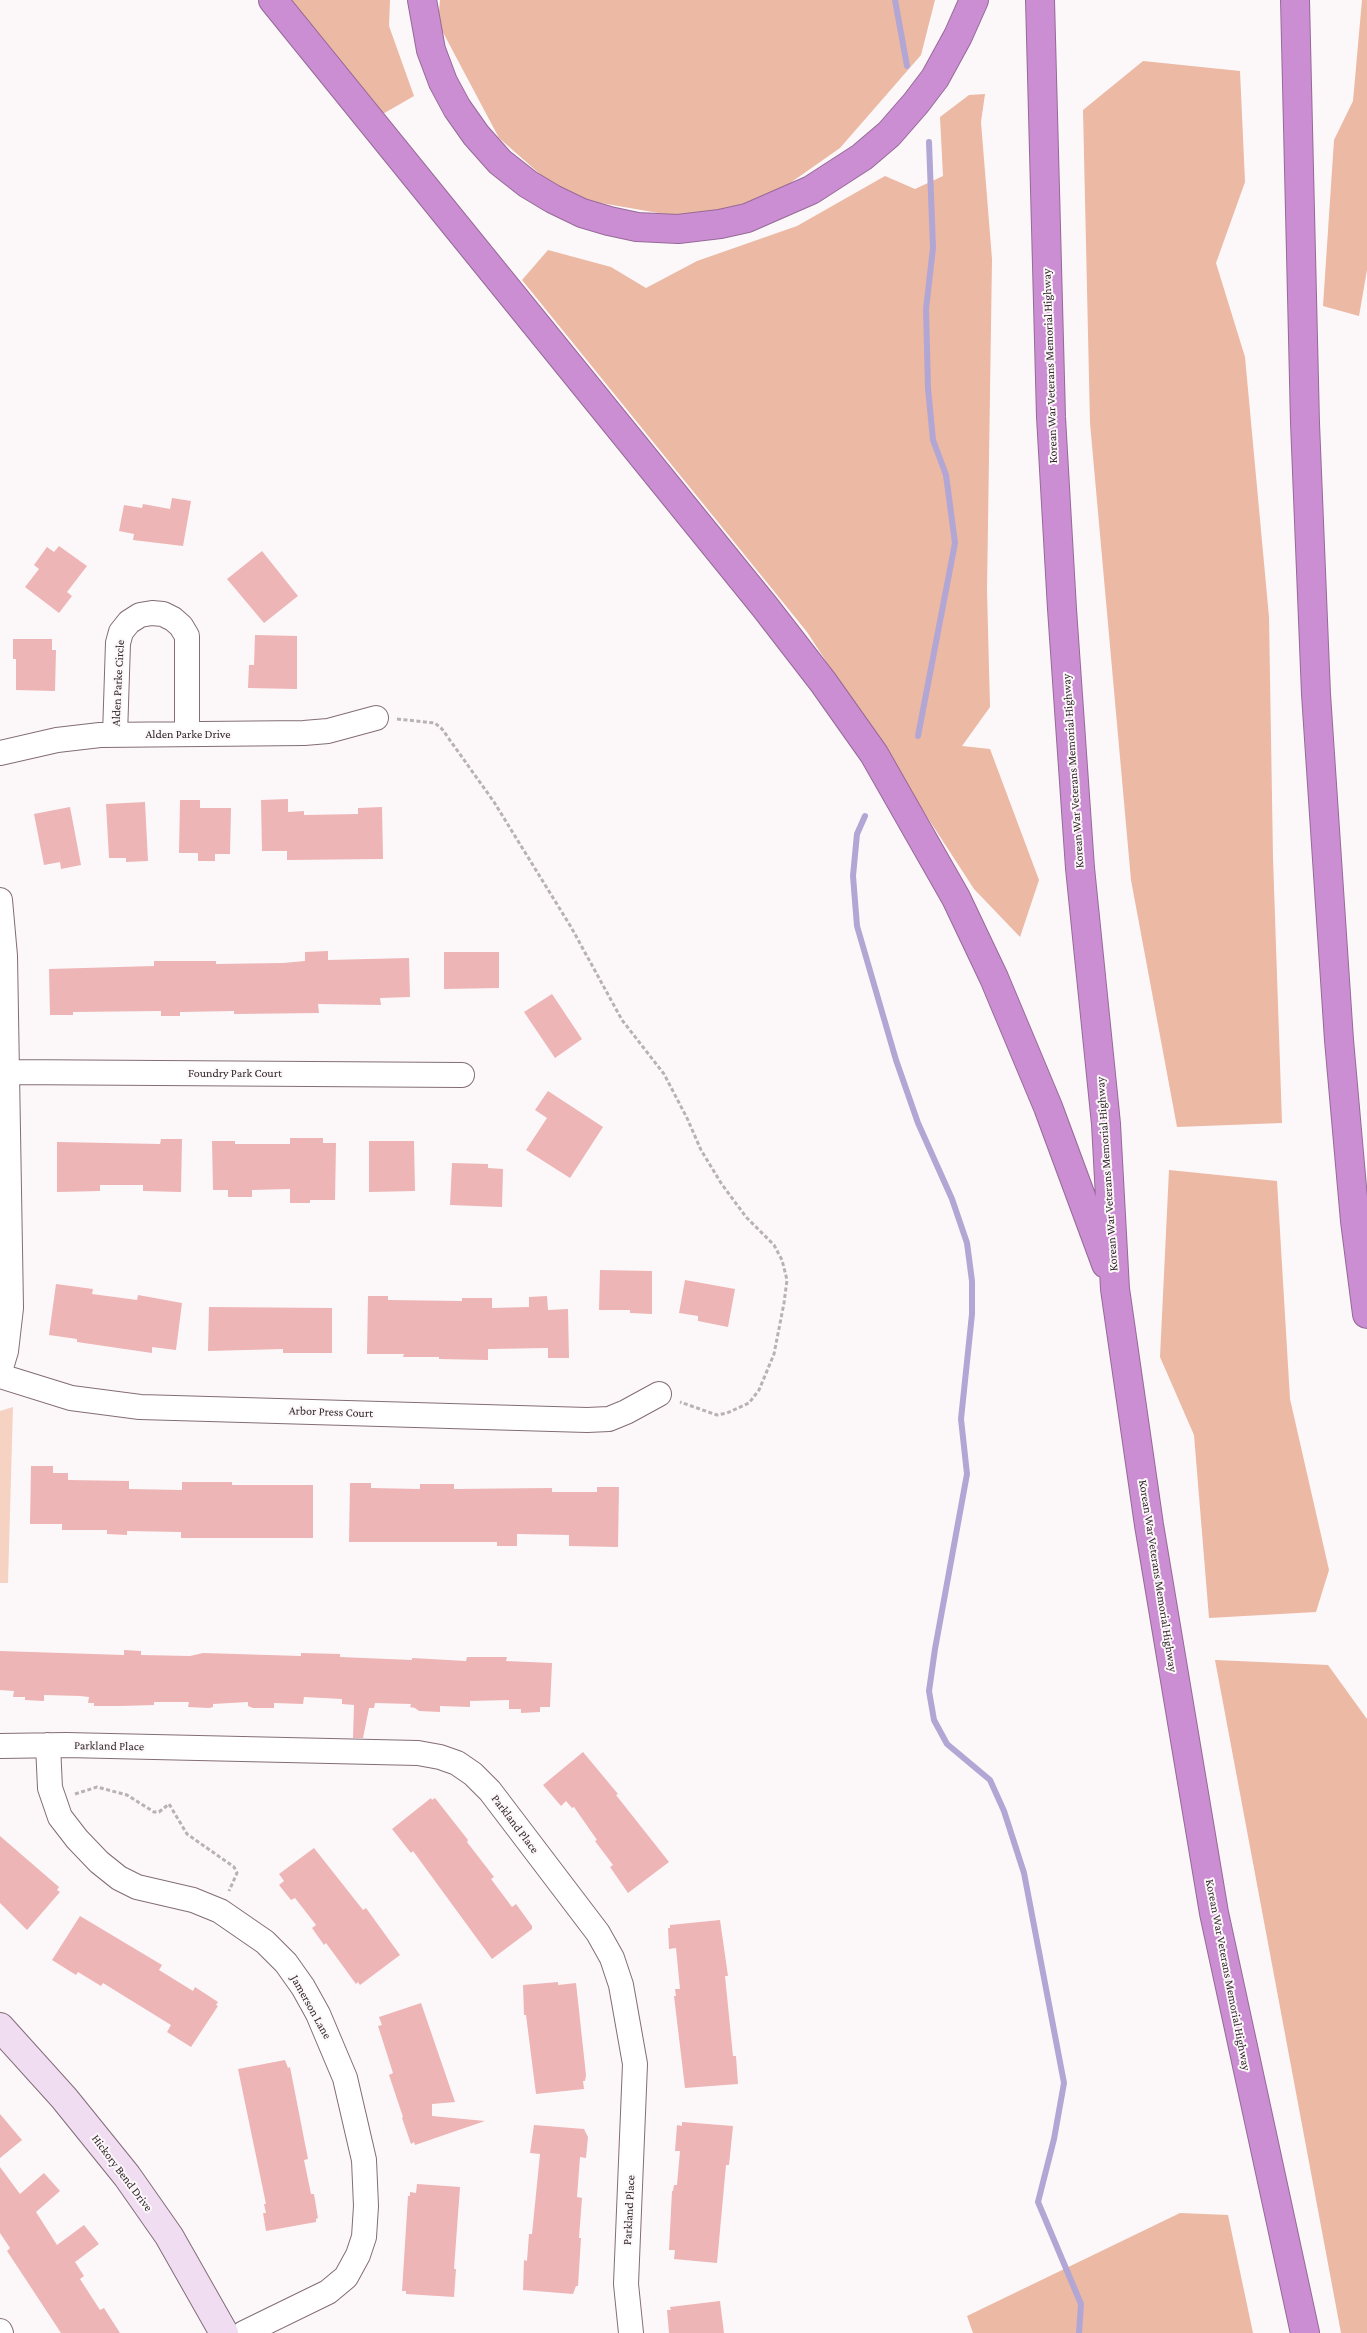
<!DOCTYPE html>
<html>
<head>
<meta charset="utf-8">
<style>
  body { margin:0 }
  canvas { display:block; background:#fcf7f9 }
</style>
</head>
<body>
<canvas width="1367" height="2333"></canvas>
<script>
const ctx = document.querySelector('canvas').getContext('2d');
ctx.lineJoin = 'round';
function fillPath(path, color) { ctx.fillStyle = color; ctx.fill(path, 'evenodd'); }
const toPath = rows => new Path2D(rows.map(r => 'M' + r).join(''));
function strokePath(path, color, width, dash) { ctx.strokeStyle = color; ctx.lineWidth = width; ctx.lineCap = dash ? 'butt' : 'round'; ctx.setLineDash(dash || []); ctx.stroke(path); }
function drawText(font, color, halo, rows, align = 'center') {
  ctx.font = font + ' "Crimson Pro",serif'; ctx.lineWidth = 4; ctx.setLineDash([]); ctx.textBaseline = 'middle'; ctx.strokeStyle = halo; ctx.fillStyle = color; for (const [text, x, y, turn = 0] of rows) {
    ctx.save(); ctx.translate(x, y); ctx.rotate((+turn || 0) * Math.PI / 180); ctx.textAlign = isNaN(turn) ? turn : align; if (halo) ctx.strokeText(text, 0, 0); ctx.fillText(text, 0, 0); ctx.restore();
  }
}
fillPath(toPath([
  [13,1407,8,1583,0,1583,0,1411]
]), '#f6d2c3');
fillPath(toPath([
  [288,0,390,0,389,26,414,96,381,115],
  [440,0,935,0,921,55,840,148,756,207,676,216,566,197,499,138,438,23],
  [1362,0,1367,0,1367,270,1359,316,1323,306,1334,140,1353,101],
  [1143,61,1240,71,1245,182,1216,263,1245,357,1269,617,1273,858,1282,1123,1177,1127,1131,880,1090,423,1083,110],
  [985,94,981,122,992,259,987,590,990,707,962,746,990,749,1039,880,1020,937,974,889,807,632,522,280,548,250,611,267,646,288,697,261,797,226,885,176,915,189,943,176,940,117,969,95],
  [1169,1170,1277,1181,1290,1399,1329,1570,1316,1612,1209,1618,1194,1435,1160,1357],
  [1215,1660,1328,1665,1367,1719,1367,2333,1341,2333],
  [1180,2213,1228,2215,1253,2333,973,2333,967,2316]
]), '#ecb9a4');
strokePath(toPath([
  [895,0,907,66],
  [918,736,955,543,946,475,933,440,928,388,926,309,933,248,929,142],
  [865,816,857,834,853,876,857,926,896,1060,918,1123,952,1199,967,1243,972,1281,972,1314,961,1419,967,1474,935,1649,929,1691,934,1720,947,1744,990,1780,1004,1811,1024,1873,1064,2083,1054,2139,1038,2202,1081,2304,1079,2333]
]), '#b2a6d4', 6);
fillPath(toPath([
  [172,498,191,501,183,546,133,540,134,534,119,531,124,505,142,508,143,504,170,509],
  [59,546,87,566,67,592,72,596,59,613,25,587,39,569,34,565,47,547,54,552],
  [262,551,298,596,264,623,227,579],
  [255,635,297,636,297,689,248,688,249,665,254,665],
  [13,639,52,639,52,650,56,650,55,691,16,690,16,659,13,659],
  [288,799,288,812,304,811,304,815,358,814,358,808,382,807,383,859,287,860,287,851,262,851,261,800],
  [180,800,200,800,200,808,231,808,230,854,215,854,215,861,198,861,198,853,179,853],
  [145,802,148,861,126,862,126,858,109,858,106,804],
  [70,807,81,865,61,869,60,862,44,865,34,814],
  [328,951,328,960,409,958,410,997,380,998,381,1005,318,1004,319,1013,234,1014,234,1011,180,1012,180,1016,161,1016,161,1011,73,1012,73,1015,50,1015,49,969,154,966,154,961,216,961,216,964,283,963,305,961,305,952],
  [444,952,499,952,499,988,444,989],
  [552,994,582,1039,555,1058,524,1012],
  [548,1091,603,1127,570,1178,526,1150,547,1118,535,1110],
  [290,1138,323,1138,323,1143,336,1143,335,1200,310,1200,310,1203,290,1203,290,1189,252,1190,252,1197,228,1197,228,1190,213,1190,212,1141,235,1141,235,1144,290,1144],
  [161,1139,182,1139,181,1192,143,1191,143,1185,100,1185,100,1191,57,1192,57,1142,160,1144],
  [369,1141,414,1141,415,1191,369,1192],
  [452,1163,488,1164,488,1168,503,1169,502,1207,450,1205],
  [600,1270,652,1271,652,1314,630,1313,630,1310,599,1310],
  [685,1280,735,1289,728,1327,698,1321,698,1316,679,1313],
  [56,1284,93,1289,92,1294,137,1300,138,1295,182,1303,176,1350,152,1347,152,1353,77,1342,77,1339,49,1335],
  [368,1296,388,1296,388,1300,462,1301,462,1298,492,1298,492,1308,529,1307,529,1297,547,1296,548,1310,568,1309,569,1358,548,1358,548,1348,488,1349,488,1360,439,1359,439,1357,403,1357,404,1354,367,1354],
  [209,1307,332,1308,332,1353,283,1353,283,1349,208,1351],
  [31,1466,53,1466,53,1473,68,1473,68,1480,129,1481,129,1489,182,1490,182,1482,232,1482,232,1485,313,1485,313,1538,181,1538,181,1532,127,1531,127,1535,107,1534,107,1530,62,1530,62,1524,30,1524],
  [350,1483,371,1483,371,1488,420,1489,420,1484,454,1484,454,1489,552,1488,552,1492,597,1492,597,1487,619,1487,618,1547,569,1546,569,1535,517,1534,517,1546,497,1546,497,1542,349,1542],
  [124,1650,141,1651,141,1655,190,1656,203,1653,301,1656,301,1653,340,1654,340,1657,412,1660,412,1658,466,1661,467,1657,507,1657,506,1661,552,1663,550,1707,540,1707,540,1712,521,1713,521,1709,509,1709,509,1700,470,1701,470,1707,440,1706,440,1712,419,1711,415,1708,410,1707,411,1704,375,1703,374,1708,369,1708,363,1738,353,1738,354,1705,342,1704,342,1699,304,1697,303,1704,274,1703,274,1708,253,1708,248,1706,248,1702,213,1704,213,1707,209,1708,188,1707,189,1702,154,1702,154,1705,121,1706,94,1706,94,1703,88,1703,89,1697,80,1696,44,1695,44,1701,25,1700,25,1697,13,1697,14,1691,0,1690,0,1651,124,1655],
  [583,1752,618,1794,616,1795,669,1862,628,1893,610,1867,613,1865,595,1841,597,1840,574,1807,572,1808,566,1801,561,1806,543,1785],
  [431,1798,432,1800,435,1798,468,1840,467,1842,494,1877,491,1879,512,1907,516,1904,532,1926,532,1929,492,1959,413,1851,411,1853,392,1829],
  [0,1836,59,1887,57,1890,60,1892,27,1930,0,1903],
  [314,1848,363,1910,366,1908,400,1955,360,1985,358,1982,356,1984,326,1943,324,1945,312,1928,316,1925,295,1898,291,1900,279,1885,284,1881,279,1874],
  [80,1916,162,1965,159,1970,193,1991,195,1987,218,2002,216,2005,218,2006,191,2047,167,2032,171,2025,103,1983,101,1986,78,1972,76,1975,52,1960],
  [720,1920,728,1976,725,1976,733,2056,736,2056,738,2084,685,2088,674,1996,676,1996,675,1989,680,1989,676,1948,669,1949,668,1928,670,1928,670,1925],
  [558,1982,558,1985,576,1983,586,2075,585,2081,583,2081,584,2089,536,2094,526,2015,524,2015,523,1985],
  [421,2003,455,2102,432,2104,432,2116,485,2121,415,2145,414,2142,411,2144,402,2118,403,2117,389,2075,393,2073,378,2026,382,2025,379,2017],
  [285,2060,288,2068,290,2067,308,2159,304,2160,311,2194,314,2194,318,2218,316,2219,316,2222,266,2231,263,2213,266,2213,264,2204,266,2204,238,2069],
  [0,2114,22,2140,0,2158],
  [682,2122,733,2126,729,2165,726,2165,717,2263,674,2259,675,2250,669,2250,672,2191,673,2191,674,2185,677,2185,680,2151,675,2151,677,2125,682,2126],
  [534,2125,584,2129,588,2137,586,2158,580,2157,577,2197,582,2198,579,2238,581,2238,578,2286,576,2286,573,2294,523,2290,524,2260,527,2261,529,2234,532,2234,540,2154,530,2153],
  [0,2167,20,2194,44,2173,60,2191,36,2212,57,2245,84,2225,99,2244,75,2262,84,2276,80,2279,100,2310,104,2308,120,2333,61,2333,7,2251,10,2248,0,2233],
  [417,2184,460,2187,454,2269,456,2269,454,2297,406,2294,406,2291,402,2291,408,2196,410,2196,410,2192,416,2193],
  [720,2301,724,2333,669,2333,667,2310,671,2310,670,2307]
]), '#eeb5b6');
const street = toPath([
  [115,735,118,643,121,632,129,622,140,615,152,613,163,614,173,619,181,626,187,636,187,734],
  [0,753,57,740,100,735,304,733,328,731,376,718],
  [0,900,5,956,11,1308,6,1351,0,1371],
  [8,1072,462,1075],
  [0,1376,71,1398,140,1407,587,1420,609,1419,626,1412,659,1394],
  [48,1745,50,1788,60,1817,77,1839,99,1862,119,1878,137,1887,193,1900,220,1911,265,1942,286,1963,303,1987,318,2014,345,2078,364,2160,366,2206,364,2237,358,2255,346,2277,328,2292,244,2333],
  [0,1746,66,1745,418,1753,440,1757,457,1763,473,1774,490,1791,598,1933,612,1958,621,1985,635,2064,626,2284,631,2333],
  [0,2331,1,2333]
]);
const secondary = toPath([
  [0,2027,64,2098,127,2176,169,2236,224,2333]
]);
const highway = toPath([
  [273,0,765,607,823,682,874,754,956,898,994,978,1048,1107,1106,1264],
  [422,0,431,50,443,82,457,108,476,135,500,162,528,184,553,199,582,213,609,221,637,227,678,229,720,224,747,218,811,190,862,157,889,134,916,103,935,78,958,36,974,0],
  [1040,0,1051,417,1062,609,1080,868,1106,1124,1115,1289,1149,1525,1214,1913,1305,2333],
  [1295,0,1305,423,1316,694,1339,1040,1355,1221,1367,1314]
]);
strokePath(street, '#836d77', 26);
strokePath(secondary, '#836d77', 30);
strokePath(highway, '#966a98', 30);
strokePath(toPath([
  [397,719,435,723,442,729,494,802,571,927,622,1020,664,1074,687,1118,701,1150,721,1183,746,1217,774,1245,782,1260,787,1280,784,1303,774,1354,759,1390,749,1403,727,1413,717,1415,680,1402],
  [75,1794,97,1787,127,1795,154,1812,159,1812,169,1804,187,1834,234,1867,237,1873,229,1891]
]), '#b9b2b5', 3, [4, 2.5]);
strokePath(street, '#fff', 24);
strokePath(secondary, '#f0ddf2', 28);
strokePath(highway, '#cc8ed2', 28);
drawText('12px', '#31272b', '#fcf7f9', [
  ["Korean War Veterans Memorial Highway",1050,366,-92],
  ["Alden Parke Circle",118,683,-87],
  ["Alden Parke Drive",188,734],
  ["Korean War Veterans Memorial Highway",1073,771,-94],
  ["Foundry Park Court",235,1073],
  ["Korean War Veterans Memorial Highway",1107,1174,-94],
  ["Arbor Press Court",331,1412,2],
  ["Korean War Veterans Memorial Highway",1158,1576,81],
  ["Parkland Place",109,1746,1],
  ["Parkland Place",515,1824,53],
  ["Korean War Veterans Memorial Highway",1228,1975,79],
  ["Jamerson Lane",311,2007,61],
  ["Hickory Bend Drive",122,2173,53],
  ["Parkland Place",629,2210,-87]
]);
</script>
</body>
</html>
